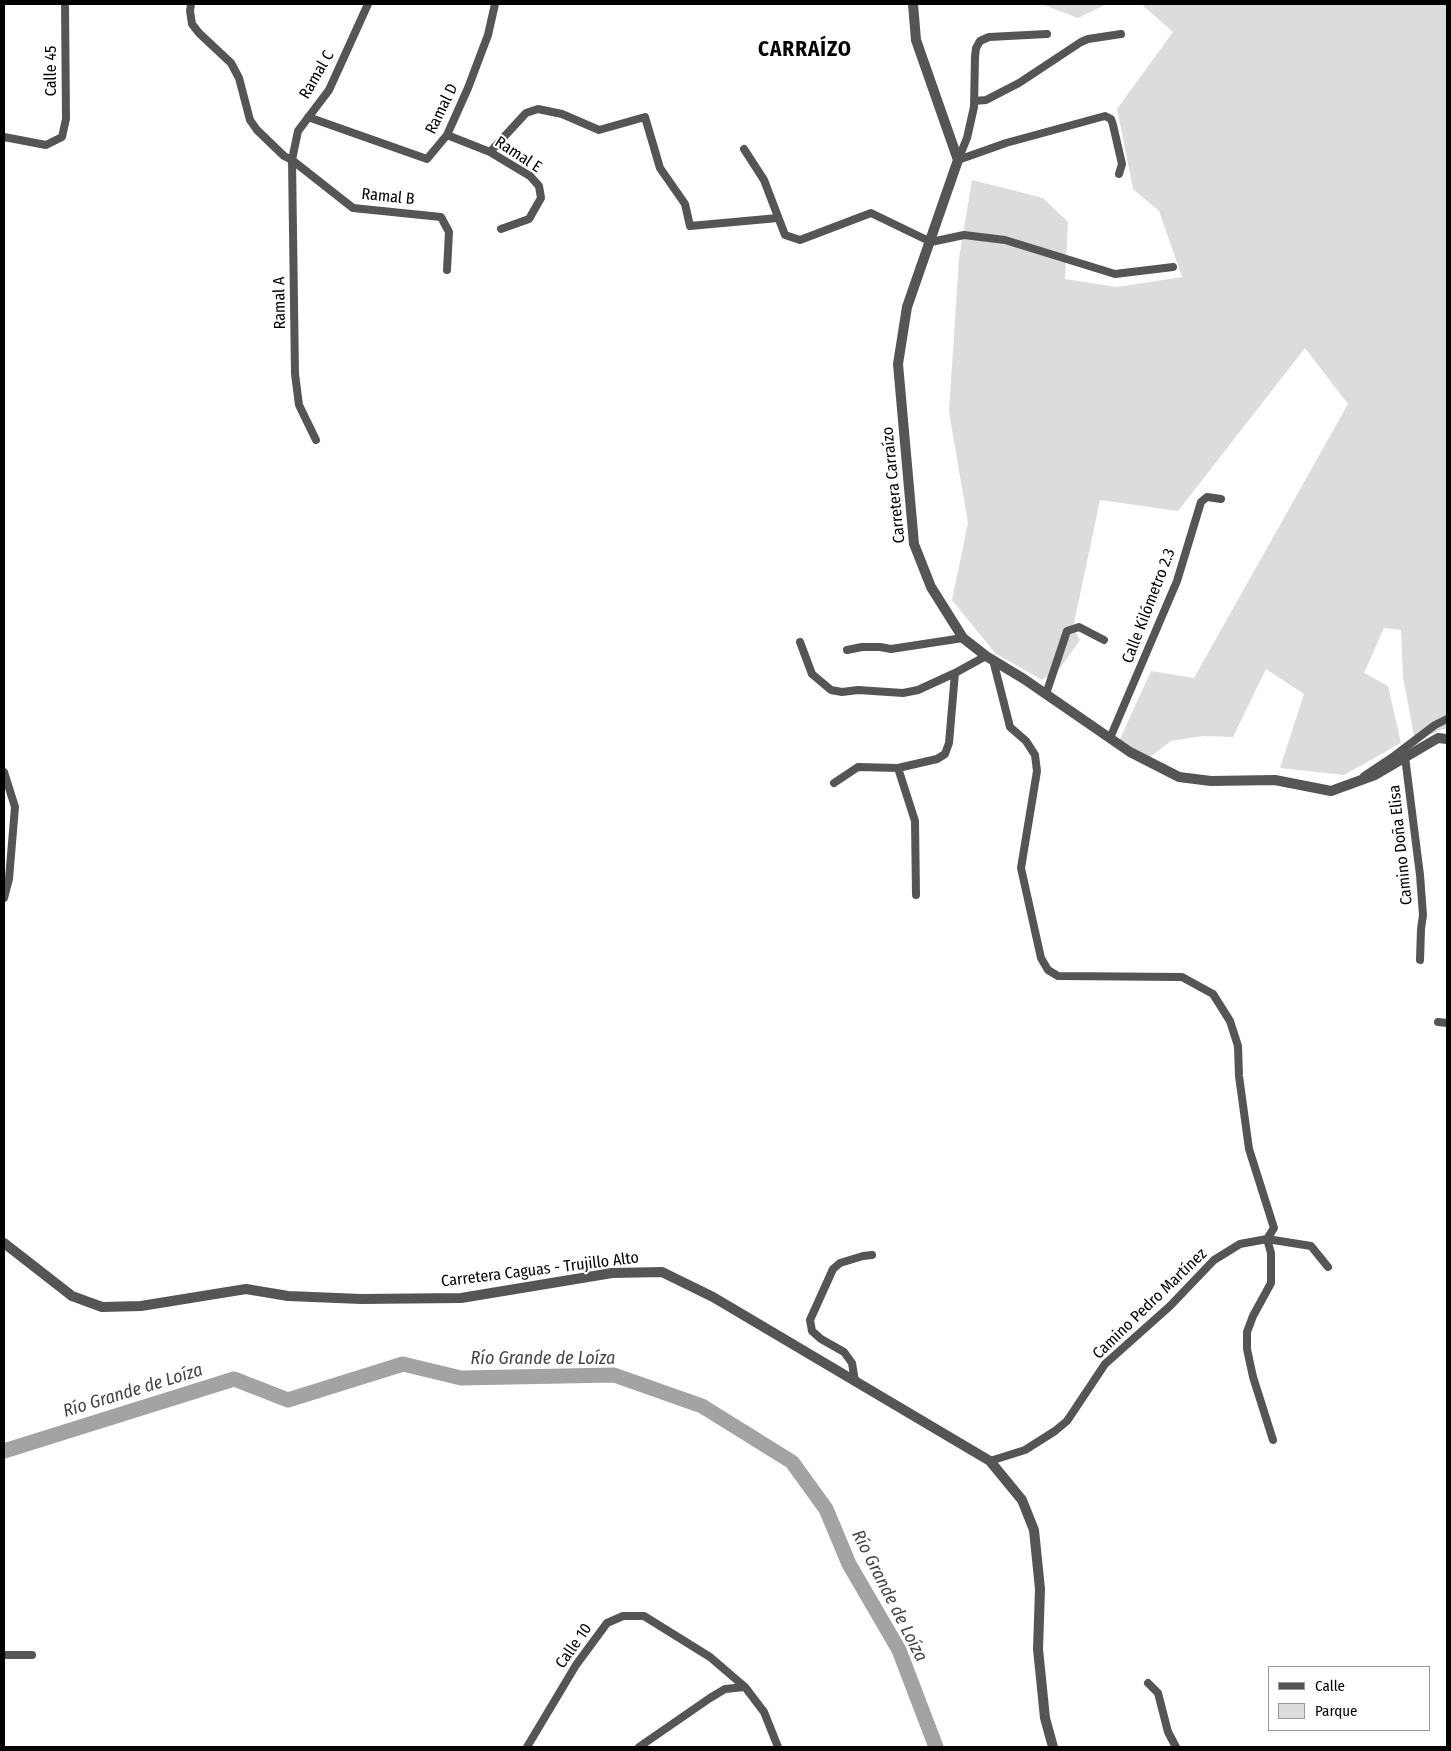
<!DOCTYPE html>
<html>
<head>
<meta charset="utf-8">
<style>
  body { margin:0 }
  #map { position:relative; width:1451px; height:1751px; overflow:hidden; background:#fff; font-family:"Fira Sans Condensed",sans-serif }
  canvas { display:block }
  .frame { position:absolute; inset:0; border:5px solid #000; pointer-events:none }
  .legend { position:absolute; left:1268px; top:1666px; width:162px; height:65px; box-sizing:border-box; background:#fff; border:1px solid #999; margin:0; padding:6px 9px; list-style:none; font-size:15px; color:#000 }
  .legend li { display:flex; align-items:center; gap:10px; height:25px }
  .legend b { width:25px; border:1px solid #999 }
</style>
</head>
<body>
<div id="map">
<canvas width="1451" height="1751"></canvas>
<div class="frame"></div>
<ul class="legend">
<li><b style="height:6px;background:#555"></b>Calle</li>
<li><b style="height:14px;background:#dcdcdc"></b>Parque</li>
</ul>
</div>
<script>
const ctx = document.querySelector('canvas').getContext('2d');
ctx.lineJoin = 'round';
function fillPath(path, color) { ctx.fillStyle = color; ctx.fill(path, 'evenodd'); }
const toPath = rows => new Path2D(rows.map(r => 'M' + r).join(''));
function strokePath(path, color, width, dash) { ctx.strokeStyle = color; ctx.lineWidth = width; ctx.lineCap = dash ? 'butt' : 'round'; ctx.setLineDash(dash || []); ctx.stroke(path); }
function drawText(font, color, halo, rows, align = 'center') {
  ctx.font = font + ' "Fira Sans Condensed",sans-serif'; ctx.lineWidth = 4; ctx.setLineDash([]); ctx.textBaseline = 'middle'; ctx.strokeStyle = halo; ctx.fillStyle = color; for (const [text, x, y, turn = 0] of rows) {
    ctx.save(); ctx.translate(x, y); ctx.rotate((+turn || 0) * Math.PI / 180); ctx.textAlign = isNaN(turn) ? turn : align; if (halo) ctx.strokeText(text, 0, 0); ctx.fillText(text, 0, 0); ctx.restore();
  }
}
fillPath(toPath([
  [1041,4,1107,4,1078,18],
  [1141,4,1447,4,1447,729,1443,729,1415,741,1403,677,1401,630,1384,628,1364,673,1388,686,1401,743,1344,775,1280,768,1304,694,1266,669,1233,737,1203,736,1171,741,1150,757,1119,741,1151,671,1194,678,1348,404,1305,348,1178,511,1100,500,1073,628,1080,640,1060,668,1042,680,995,653,952,600,968,523,949,412,959,258,972,180,1043,198,1068,222,1065,279,1117,287,1182,277,1159,211,1133,189,1117,109,1173,32]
]), '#dcdcdc');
strokePath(toPath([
  [4,1451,234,1379,288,1400,403,1364,461,1378,614,1375,702,1406,792,1462,826,1509,849,1564,899,1650,936,1747]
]), '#a3a3a3', 15);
strokePath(toPath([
  [191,4,190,11,192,24,199,33,231,63,239,78,250,120,257,130,284,156,292,160,353,208,441,217,449,232,447,270],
  [974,101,986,100,1019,83,1081,42,1088,39,1121,34],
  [308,117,427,159,447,135,468,88,488,35,495,4],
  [447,135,490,152,530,176,539,186,541,198,529,219,501,229],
  [4,137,46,145,62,137,66,119,65,4],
  [744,149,764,180,785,235,800,240,871,213,931,242,964,235,1005,240,1115,274,1173,267],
  [490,152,526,113,538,109,562,114,599,130,645,117,660,168,685,204,690,226,778,218],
  [958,160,1006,143,1105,116,1111,119,1113,125,1122,164,1119,174],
  [958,160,967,138,974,107,975,57,976,48,980,41,989,37,1047,34],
  [316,440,299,405,295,374,292,160,298,131,329,90,368,4],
  [800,642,812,674,831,690,842,692,858,690,903,693,918,690,955,673,986,656],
  [847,650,862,647,880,647,891,649,963,638],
  [993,660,1010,727,1026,741,1035,755,1037,771,1021,868,1041,958,1048,970,1058,976,1182,977,1213,994,1230,1021,1238,1046,1239,1076,1249,1149,1274,1228,1267,1239],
  [1046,694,1067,631,1079,627,1104,640],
  [1110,738,1177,581,1201,502,1207,497,1221,499],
  [1405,757,1420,875,1423,915,1421,929,1420,960],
  [898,768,915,821,916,895],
  [4,772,15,807,9,879,4,898],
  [1364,776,1394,756,1435,725,1447,719],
  [834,783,858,767,898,768,937,759,945,754,949,743,955,673],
  [1438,1022,1447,1023],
  [1267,1239,1271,1253,1271,1283,1253,1316,1247,1332,1247,1349,1253,1377,1273,1440],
  [855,1381,852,1363,844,1352,821,1339,812,1331,810,1320,833,1269,840,1263,863,1256,872,1255],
  [990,1461,1025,1450,1055,1431,1067,1421,1105,1364,1170,1306,1214,1260,1240,1244,1267,1239,1311,1246,1328,1267],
  [4,1655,32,1655],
  [1148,1683,1158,1693,1168,1732,1176,1747],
  [527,1747,576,1665,607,1623,623,1616,644,1616,710,1657,745,1687],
  [639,1747,710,1698,725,1689,745,1687,764,1712,778,1747]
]), '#555', 8);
strokePath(toPath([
  [913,4,916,40,958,160,907,307,898,364,914,544,931,587,963,638,986,656,1024,679,1130,752,1179,777,1211,781,1275,780,1331,791,1375,775,1438,738,1447,739],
  [4,1243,72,1296,102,1307,141,1306,246,1289,288,1296,361,1299,461,1298,612,1273,662,1272,713,1297,990,1461,1022,1500,1034,1530,1040,1589,1038,1649,1045,1718,1053,1747]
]), '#555', 10);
drawText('16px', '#000', '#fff', [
  ["Calle 45",52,71,-90],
  ["Ramal C",317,75,-60],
  ["Ramal D",442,109,-64],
  ["Ramal E",518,155,33],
  ["Ramal B",388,197,6],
  ["Ramal A",280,303,-91],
  ["Carretera Carraízo",894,485,-96],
  ["Calle Kilómetro 2.3",1149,606,-69],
  ["Camino Doña Elisa",1401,845,-96],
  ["Carretera Caguas - Trujillo Alto",540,1270,-7],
  ["Camino Pedro Martínez",1150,1304,-44],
  ["Calle 10",574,1646,-55]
]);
drawText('italic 18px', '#444', '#fff', [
  ["Río Grande de Loíza",543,1359],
  ["Río Grande de Loíza",133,1391,-17],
  ["Río Grande de Loíza",889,1596,63]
]);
ctx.letterSpacing = '1px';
drawText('bold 21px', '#000', '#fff', [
  ["CARRAÍZO",805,50]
]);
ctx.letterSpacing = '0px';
</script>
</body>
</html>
